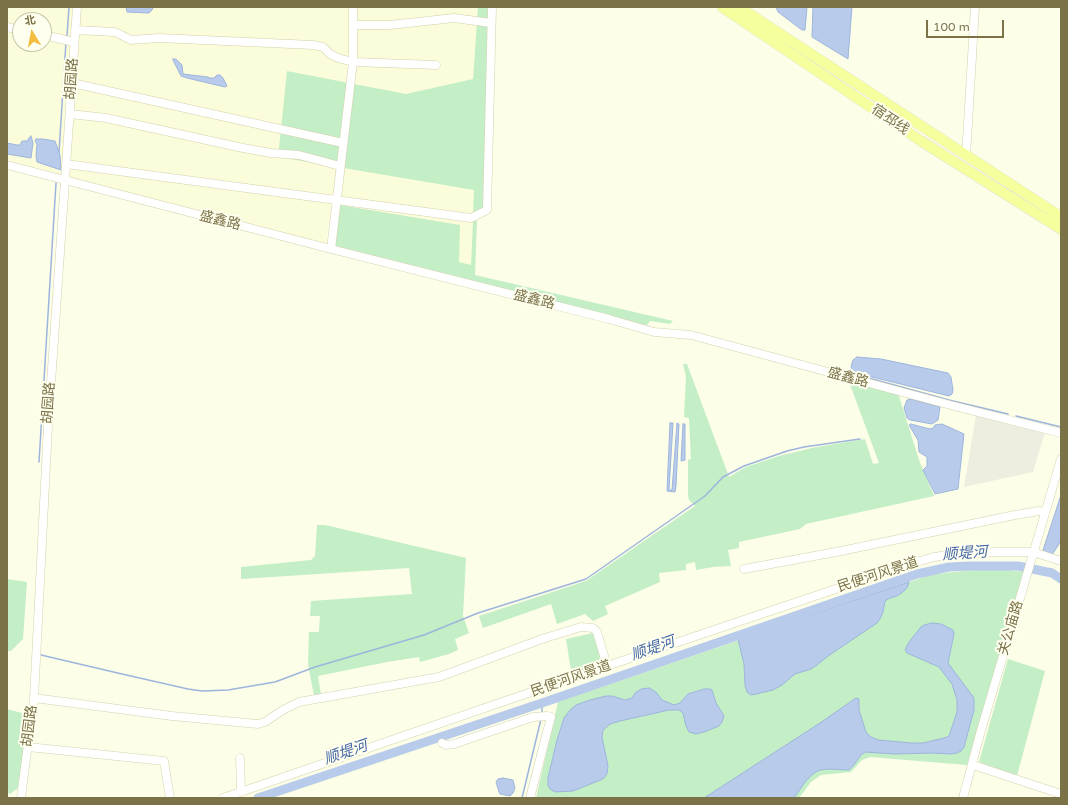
<!DOCTYPE html>
<html>
<head>
<meta charset="utf-8">
<style>
  body { margin:0 }
  #map { position:relative; width:1068px; height:805px; overflow:hidden; background:#fcfee7; font-family:"Varela Round","Noto Sans SC",sans-serif }
  canvas { display:block }
  .frame { position:absolute; inset:0; border:8px solid #7b7248; pointer-events:none }
  .north { position:absolute; left:12px; top:12px; width:40px; height:40px; box-sizing:border-box; background:#feffef; border:1px solid #cac7ac; border-radius:50%; rotate:350deg; font-size:11px; font-weight:700; line-height:16px; text-align:center; color:#7b7248 }
  .north::after { content:''; display:block; margin:auto; width:14px; height:18px; background:#f4bd40; clip-path:polygon(50% 0,100% 100%,50% 72%,0 100%) }
  .scale { position:absolute; left:926px; top:20px; width:78px; height:18px; box-sizing:border-box; border:2px solid #7b7248; border-top:0; padding-left:5px; font-size:12px; line-height:14px; white-space:nowrap; color:#7b7248; -webkit-text-stroke:3px #feffef; paint-order:stroke }
</style>
</head>
<body>
<div id="map">
<canvas width="1068" height="805"></canvas>
<div class="frame"></div>
<div class="north">北</div>
<div class="scale">100 m</div>
</div>
<script>
const ctx = document.querySelector('canvas').getContext('2d');
ctx.lineJoin = 'round';
function fillPath(path, color) { ctx.fillStyle = color; ctx.fill(path, 'evenodd'); }
const toPath = rows => new Path2D(rows.map(r => 'M' + r).join(''));
function strokePath(path, color, width, dash) { ctx.strokeStyle = color; ctx.lineWidth = width; ctx.lineCap = dash ? 'butt' : 'round'; ctx.setLineDash(dash || []); ctx.stroke(path); }
function drawText(font, color, halo, rows, align = 'center') {
  ctx.font = font + ' "Varela Round","Noto Sans SC",sans-serif'; ctx.lineWidth = 4; ctx.setLineDash([]); ctx.textBaseline = 'middle'; ctx.strokeStyle = halo; ctx.fillStyle = color; for (const [text, x, y, turn = 0] of rows) {
    ctx.save(); ctx.translate(x, y); ctx.rotate((+turn || 0) * Math.PI / 180); ctx.textAlign = isNaN(turn) ? turn : align; if (halo) ctx.strokeText(text, 0, 0); ctx.fillText(text, 0, 0); ctx.restore();
  }
}
fillPath(toPath([
  [7,7,478,7,473,79,406,94,287,71,278,157,474,190,471,265,459,263,460,225,332,203,325,248,7,160],
  [20,20,44,20,44,44,20,44]
]), '#fbfcda');
fillPath(toPath([
  [976,415,1045,432,1033,472,964,487]
]), '#eeeee0');
fillPath(toPath([
  [478,7,489,7,484,208,473,215,474,190,278,157,287,71,406,94,473,79],
  [340,205,460,225,459,262,471,265,473,220,477,221,475,275,673,321,670,324,650,321,646,326,335,247],
  [683,364,687,364,729,477,746,467,779,456,812,448,865,439,873,464,879,463,848,379,898,393,919,460,934,496,815,522,806,524,800,529,739,542,739,548,728,550,731,566,713,567,696,570,695,562,686,564,686,570,659,573,660,582,605,606,608,614,593,621,585,614,557,624,551,604,483,628,479,616,586,581,695,506,689,500,688,496,688,460,691,459,689,418,684,417,686,376],
  [317,525,325,525,466,558,463,616,469,633,455,639,458,650,449,654,420,662,419,657,387,662,318,676,321,695,314,696,308,664,309,632,319,632,320,616,310,616,311,601,412,594,409,568,241,579,241,567,311,560,315,556],
  [1003,569,1024,572,967,765,870,757,862,760,851,772,821,775,811,782,799,798,536,798,558,702,930,575,970,570],
  [7,579,27,582,23,639,11,651,7,651],
  [593,633,605,665,572,677,566,639],
  [1008,659,1045,671,1017,776,979,762],
  [7,709,29,715,18,788,10,794,7,792]
]), '#c3eec6');
const water = toPath([
  [126,7,153,7,152,10,149,13,127,12,126,7],
  [776,7,807,7,805,30,802,30,778,12,776,7],
  [813,7,852,7,848,59,812,37,813,7],
  [173,59,176,59,182,65,183,74,208,77,210,78,214,78,217,75,220,75,223,78,227,86,225,87,187,78,181,76,173,60,173,59],
  [31,136,33,143,31,158,7,154,7,143,17,145,20,145,22,141,28,141,28,139,31,136],
  [36,139,43,139,55,141,60,155,61,170,37,162,36,156,37,144,35,141,36,139],
  [857,357,881,359,948,373,951,377,953,390,952,394,949,396,856,373,852,371,851,366,853,360,857,357],
  [911,399,940,407,938,420,932,424,910,420,907,418,904,408,907,400,911,399],
  [670,423,673,423,669,490,672,490,677,423,679,424,676,486,675,492,667,491,670,423],
  [683,424,685,424,685,460,681,461,683,424],
  [911,424,930,429,933,428,935,425,942,424,964,434,958,489,935,494,923,470,927,466,927,457,919,452,918,440,909,425,911,424],
  [1061,495,1061,541,1052,555,1043,551,1044,547,1061,495],
  [909,582,907,588,903,592,897,596,890,598,885,601,883,612,880,619,877,623,828,656,817,665,811,669,795,674,782,685,773,690,756,694,751,695,747,692,745,685,744,664,738,639,909,582],
  [932,623,941,624,953,630,954,634,948,663,974,698,974,710,964,747,961,751,957,753,951,754,932,753,895,754,865,752,861,755,853,766,849,770,829,769,820,770,814,773,805,782,794,798,704,798,820,723,856,698,859,699,859,710,866,732,871,737,878,740,911,743,923,743,944,738,949,736,957,712,957,700,952,684,939,667,907,653,905,650,909,642,921,627,924,625,932,623],
  [649,688,656,692,662,700,674,705,680,703,688,694,704,689,710,689,712,690,716,703,724,716,722,722,719,726,704,732,696,734,689,732,686,726,683,713,679,710,669,710,620,721,610,724,603,730,602,737,608,766,607,774,603,779,573,791,555,792,550,789,548,785,548,778,557,740,564,718,570,710,576,705,590,700,606,696,612,696,625,700,632,698,635,693,641,689,649,688],
  [503,778,513,780,515,788,513,793,510,796,500,794,499,792,496,782,498,779,503,778]
]);
fillPath(water, '#b8cbeb');
strokePath(water, '#9db5dd', 1);
strokePath(toPath([
  [67,36,69,7],
  [59,152,66,42],
  [847,372,949,400,1008,414],
  [1016,416,1061,427],
  [39,462,56,183],
  [41,655,122,674,188,689,202,691,228,690,275,682,315,667,424,635,478,613,586,579,705,496,723,477,744,466,787,451,804,447,860,439],
  [542,714,542,703],
  [522,798,541,719]
]), '#9db5dd', 1.5);
strokePath(toPath([
  [258,798,542,703,917,574,949,567,969,566,1018,566,1052,573,1061,579]
]), '#b8cbeb', 9);
const minor = toPath([
  [353,25,390,25,454,18,491,23],
  [7,27,20,30],
  [75,30,115,32,131,40,159,38,313,45,323,47,330,54,338,58,353,62,436,65],
  [44,35,74,42],
  [72,83,343,143],
  [70,114,106,118,243,148,271,153,299,155,340,166],
  [966,156,975,7],
  [66,164,471,218,487,210,492,7],
  [7,165,331,249,609,319,654,332,691,335,954,406,1061,433],
  [331,249,353,62,353,7],
  [744,569,836,552,1015,515,1039,511,1045,512],
  [34,698,172,716,258,724,265,722,283,710,299,702,439,677,545,638,581,627,593,628,597,632,607,666],
  [442,743,446,745,454,744,533,717,547,716,551,717,530,798],
  [28,747,164,761,170,798],
  [240,758,241,792],
  [973,765,1061,794],
  [21,798,34,698,48,426,77,7],
  [223,798,607,666,913,563,934,557,956,554,997,552,1033,552,1061,561],
  [963,798,980,734,1061,459]
]);
const major = toPath([
  [722,7,921,141,1061,229],
  [739,7,1061,217]
]);
strokePath(minor, '#d4d1ad', 9);
strokePath(major, '#e2e0d7', 11);
strokePath(minor, '#fff', 8);
strokePath(major, '#f5ff9d', 10);
drawText('14px', '#7b7248', '#feffef', [
  ["胡园路",72,79,-86],
  ["宿邳线",890,120,34],
  ["盛鑫路",220,221,14],
  ["盛鑫路",534,300,14],
  ["盛鑫路",848,378,15],
  ["胡园路",49,403,-86],
  ["民便河风景道",878,575,-18],
  ["关公庙路",1011,628,-74],
  ["民便河风景道",571,679,-19],
  ["胡园路",30,726,-83]
]);
drawText('italic 15px', '#4769a7', '#feffef', [
  ["顺堤河",965,554,-4],
  ["顺堤河",653,649,-19],
  ["顺堤河",346,753,-19]
]);
</script>
</body>
</html>
